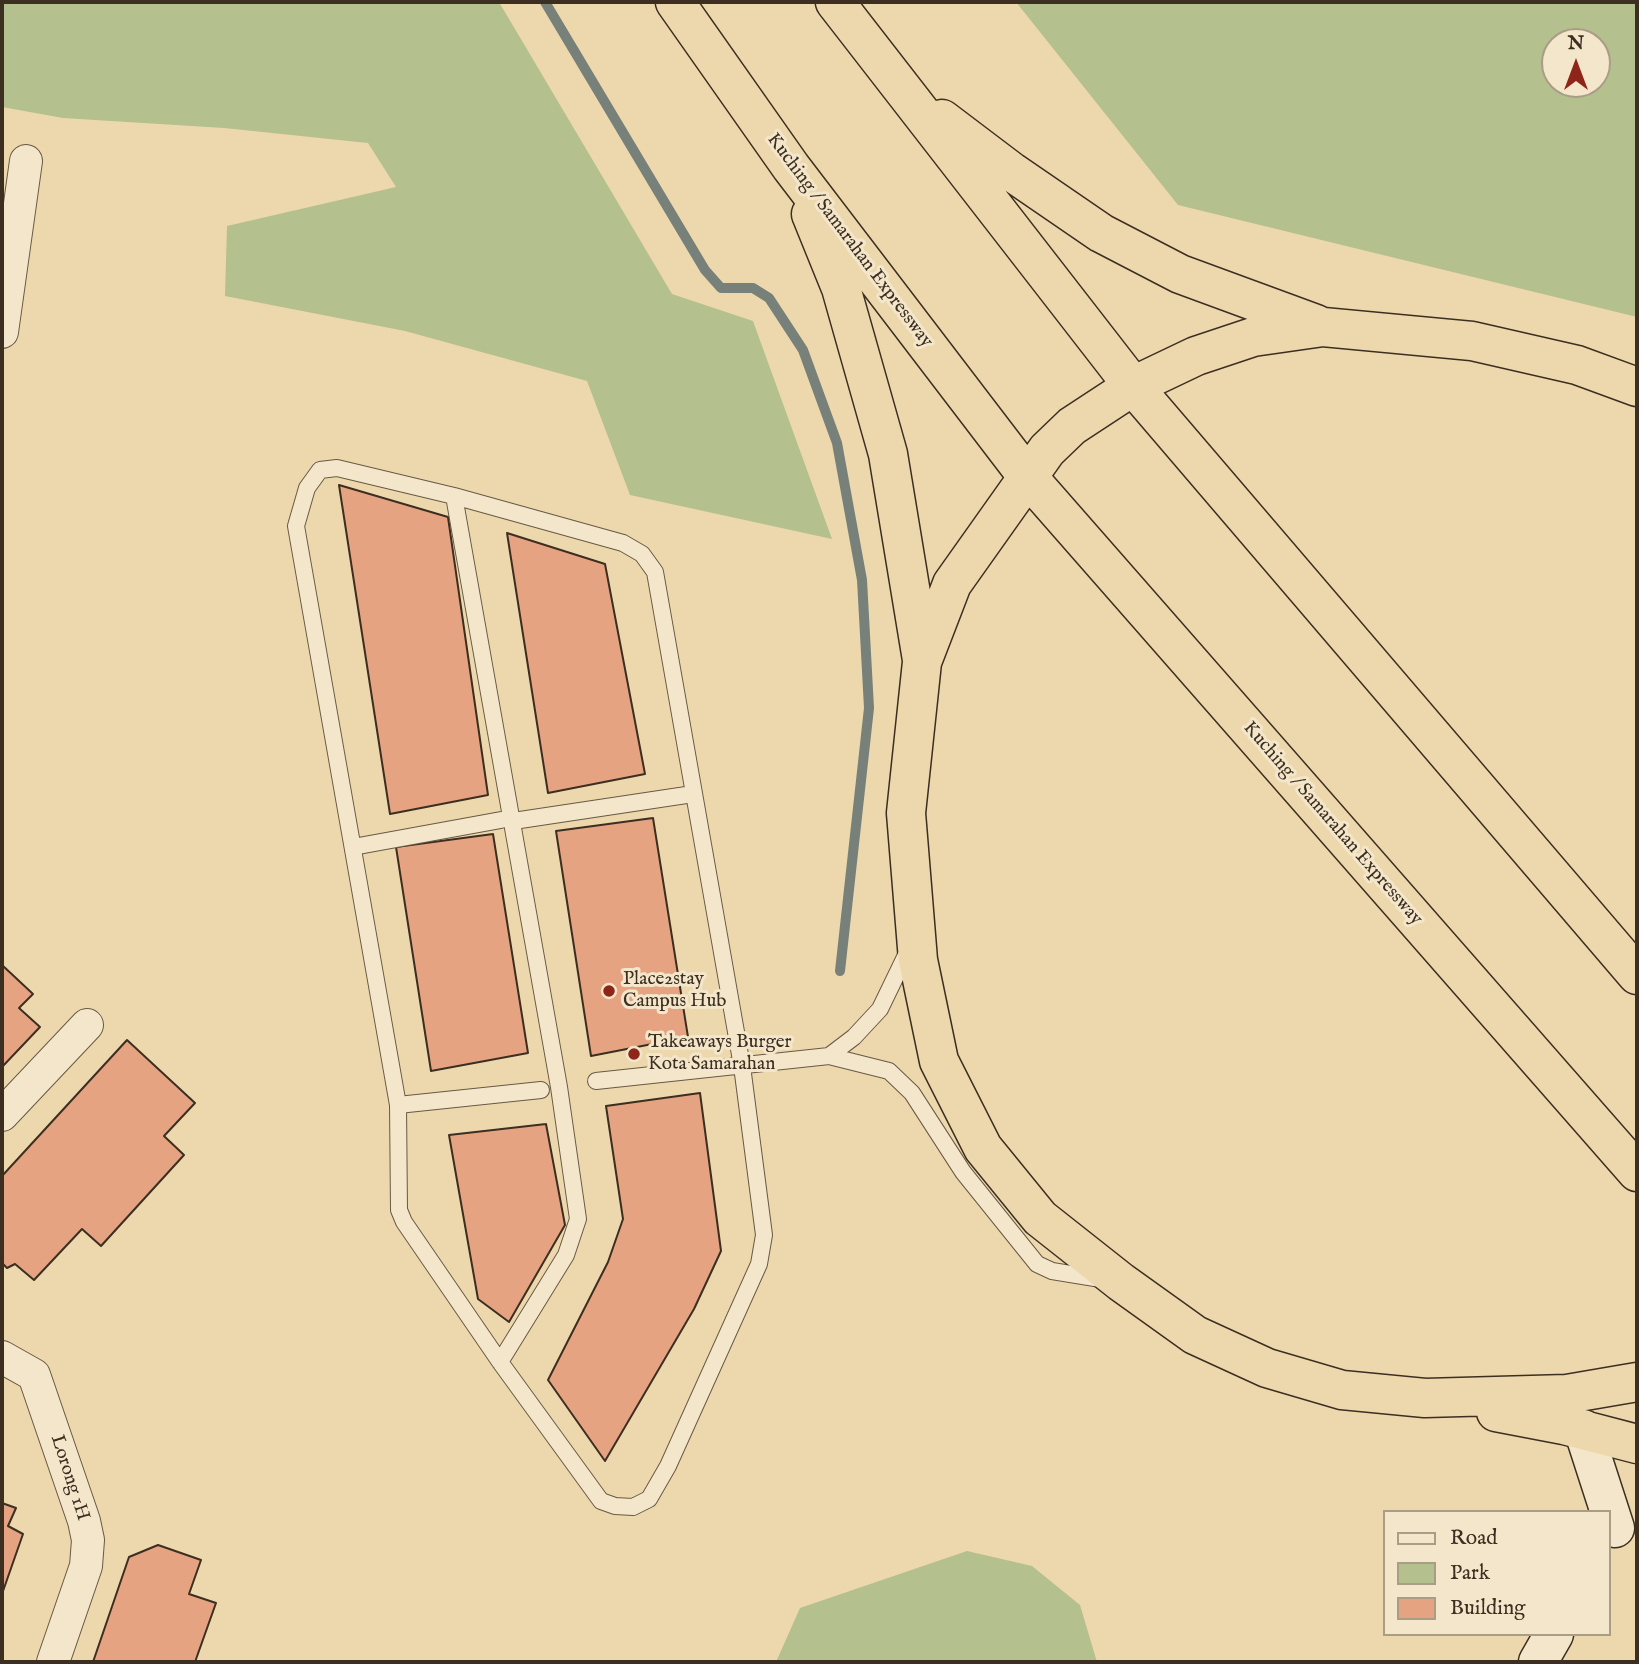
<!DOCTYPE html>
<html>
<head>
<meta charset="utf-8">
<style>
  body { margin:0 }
  #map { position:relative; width:1639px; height:1664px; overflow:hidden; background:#edd8ad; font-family:"IM FELL English",serif }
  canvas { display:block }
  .frame { position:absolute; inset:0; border:4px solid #3c2f21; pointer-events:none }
  .legend { position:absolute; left:1383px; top:1510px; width:228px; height:126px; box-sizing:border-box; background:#f3e6ca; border:2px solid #aa9d86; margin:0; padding:9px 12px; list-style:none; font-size:21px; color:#3c2f21 }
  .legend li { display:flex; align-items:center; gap:14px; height:35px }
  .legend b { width:35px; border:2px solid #aa9d86 }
  .north { position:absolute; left:1541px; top:28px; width:70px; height:70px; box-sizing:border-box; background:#f3e6ca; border:2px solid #aa9d86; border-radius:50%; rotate:0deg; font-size:19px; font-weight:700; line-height:28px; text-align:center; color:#3c2f21 }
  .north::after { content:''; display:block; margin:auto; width:24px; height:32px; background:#8f2418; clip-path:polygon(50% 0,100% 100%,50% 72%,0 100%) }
</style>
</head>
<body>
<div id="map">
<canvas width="1639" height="1664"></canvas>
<div class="frame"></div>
<ul class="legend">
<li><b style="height:9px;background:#f3e6ca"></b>Road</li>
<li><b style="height:19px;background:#b4c08d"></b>Park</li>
<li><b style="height:19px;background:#e6a382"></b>Building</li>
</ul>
<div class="north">N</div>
</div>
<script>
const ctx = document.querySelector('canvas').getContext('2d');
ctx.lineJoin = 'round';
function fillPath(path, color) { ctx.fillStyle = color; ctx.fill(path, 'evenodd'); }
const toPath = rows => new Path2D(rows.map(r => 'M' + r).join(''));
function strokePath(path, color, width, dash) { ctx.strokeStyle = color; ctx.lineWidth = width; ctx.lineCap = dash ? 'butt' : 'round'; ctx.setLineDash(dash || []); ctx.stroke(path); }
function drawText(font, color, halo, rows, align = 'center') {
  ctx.font = font + ' "IM FELL English",serif'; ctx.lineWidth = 6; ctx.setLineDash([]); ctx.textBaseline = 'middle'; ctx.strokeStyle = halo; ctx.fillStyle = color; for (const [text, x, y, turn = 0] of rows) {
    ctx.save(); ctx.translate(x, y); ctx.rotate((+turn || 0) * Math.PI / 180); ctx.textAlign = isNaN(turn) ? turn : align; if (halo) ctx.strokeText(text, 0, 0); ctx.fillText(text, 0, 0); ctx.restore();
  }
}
fillPath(toPath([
  [2,2,499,2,672,294,753,321,832,539,630,495,587,381,405,331,225,296,227,226,396,187,368,143,224,128,63,118,2,107],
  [1016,2,1637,2,1637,317,1178,205],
  [1555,42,1597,42,1597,84,1555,84],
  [967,1551,1032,1566,1080,1605,1097,1662,776,1662,800,1608]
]), '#b4c08d');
strokePath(toPath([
  [545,2,705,270,721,288,753,288,769,298,803,350,837,443,862,580,869,708,840,971]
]), '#77817a', 10);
const building = toPath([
  [339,485,448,517,488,795,390,814,339,485],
  [507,533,605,564,645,774,548,793,507,533],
  [653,818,688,1037,591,1056,556,831,653,818],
  [493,834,528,1053,431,1071,396,847,493,834],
  [2,965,33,994,19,1008,40,1027,2,1067,2,965],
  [127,1040,195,1103,164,1136,184,1155,101,1246,82,1229,34,1280,15,1264,7,1268,2,1263,2,1176,127,1040],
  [700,1093,721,1251,694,1309,605,1461,548,1380,608,1262,623,1219,606,1106,700,1093],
  [546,1124,565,1225,509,1322,478,1299,449,1135,546,1124],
  [2,1503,16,1508,8,1526,23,1534,2,1594,2,1503],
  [158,1545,201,1560,189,1594,216,1603,195,1662,93,1662,129,1557,158,1545]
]);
fillPath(building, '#e6a382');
strokePath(building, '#3c2f21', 2);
const lane = toPath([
  [337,468,454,496,623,543,642,554,655,572,742,1066,764,1235,759,1264,668,1466,649,1499,633,1507,615,1506,601,1501,500,1362,404,1222,399,1210,398,1105,296,526,307,488,320,470,337,468],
  [454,496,559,1087,578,1219,566,1255,500,1362],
  [520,820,693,794],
  [353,847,501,820],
  [829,1056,854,1037,880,1009,908,951],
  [596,1081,829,1056,889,1071,912,1093,963,1172,1037,1264,1052,1271,1101,1279],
  [398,1105,541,1090]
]);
const street = toPath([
  [2,332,26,161],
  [2,1115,87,1025],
  [2,1357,34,1375,84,1521,88,1540,86,1566,53,1662]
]);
const secondary = toPath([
  [1583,1429,1615,1528],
  [1538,1662,1554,1634]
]);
const highway = toPath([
  [675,2,791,167,1027,476,1637,1172],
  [835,2,1133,386,1637,975],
  [942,119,1012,172,1101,233,1180,274,1316,324],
  [811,214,841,288,888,454,922,660],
  [1637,387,1577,365,1472,341,1323,327,1253,337,1196,356,1133,386,1072,426,1047,450,952,584,922,662,906,813,918,960,939,1061,983,1148,1040,1218,1121,1282,1195,1335,1267,1368,1342,1390,1425,1398,1567,1394,1637,1382],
  [1496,1412,1564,1425,1637,1444]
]);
strokePath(lane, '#685944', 18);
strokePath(street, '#685944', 34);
strokePath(secondary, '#3c2f21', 41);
strokePath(highway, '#3c2f21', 41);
strokePath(lane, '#f3e6ca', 16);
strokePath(street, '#f3e6ca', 32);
strokePath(secondary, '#f3e6ca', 38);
strokePath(highway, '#edd8ad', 38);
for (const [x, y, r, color] of [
  [609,991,7,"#8f2418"],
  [634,1054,7,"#8f2418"]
]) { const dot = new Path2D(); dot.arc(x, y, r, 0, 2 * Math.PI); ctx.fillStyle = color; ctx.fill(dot); strokePath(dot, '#f3e6ca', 2.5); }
drawText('19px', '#3c2f21', '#f3e6ca', [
  ["Kuching / Samarahan Expressway",849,241,53],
  ["Kuching / Samarahan Expressway",1332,824,49],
  ["Lorong 1H",69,1478,72]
]);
drawText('19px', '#3c2f21', '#f3e6ca', [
  ["Place2stay",623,980],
  ["Campus Hub",623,1002],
  ["Takeaways Burger",648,1043],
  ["Kota Samarahan",648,1065]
], 'left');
</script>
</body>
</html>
